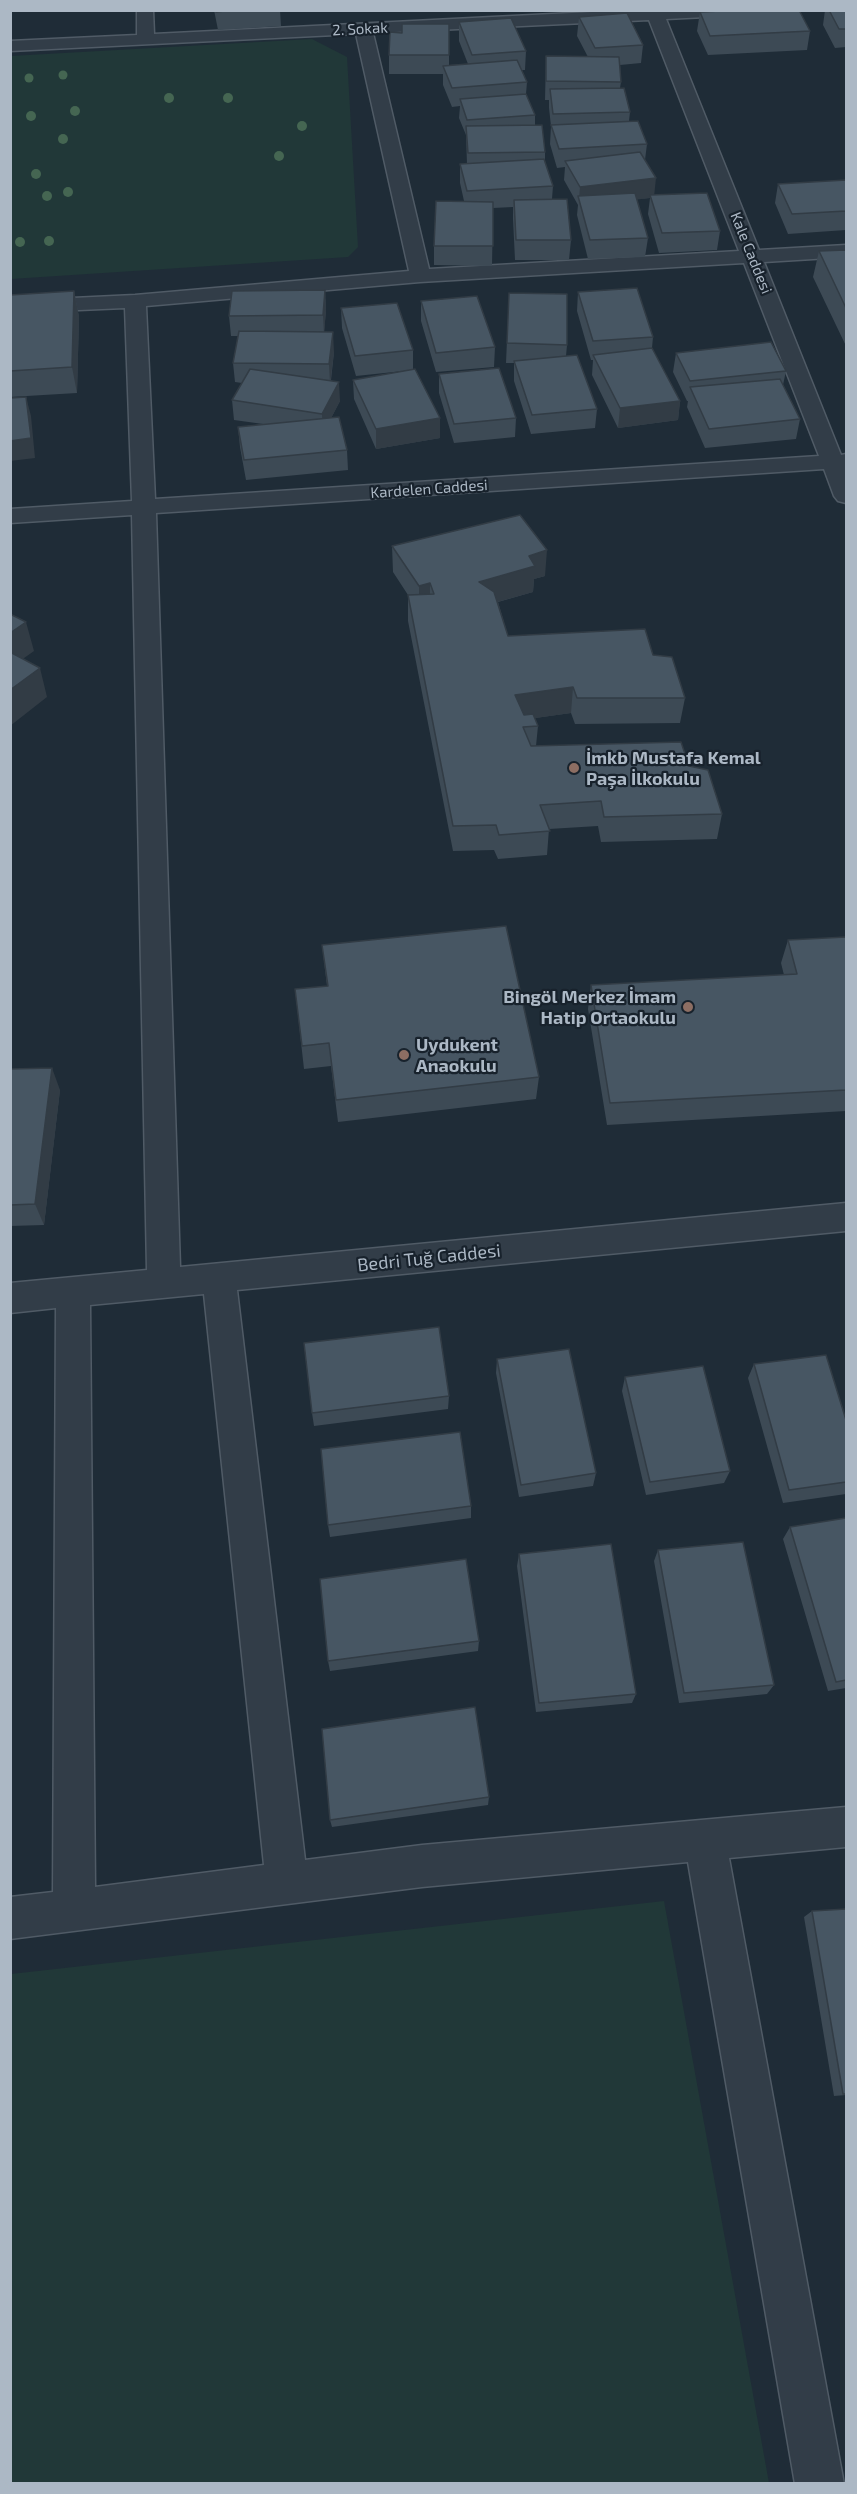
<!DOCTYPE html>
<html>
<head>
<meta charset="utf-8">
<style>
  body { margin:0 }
  #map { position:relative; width:857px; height:2494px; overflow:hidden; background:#1f2c37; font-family:"Exo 2",sans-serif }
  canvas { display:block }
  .frame { position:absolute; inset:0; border:12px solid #acb8c5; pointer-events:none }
</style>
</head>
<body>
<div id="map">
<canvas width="857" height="2494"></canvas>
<div class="frame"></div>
</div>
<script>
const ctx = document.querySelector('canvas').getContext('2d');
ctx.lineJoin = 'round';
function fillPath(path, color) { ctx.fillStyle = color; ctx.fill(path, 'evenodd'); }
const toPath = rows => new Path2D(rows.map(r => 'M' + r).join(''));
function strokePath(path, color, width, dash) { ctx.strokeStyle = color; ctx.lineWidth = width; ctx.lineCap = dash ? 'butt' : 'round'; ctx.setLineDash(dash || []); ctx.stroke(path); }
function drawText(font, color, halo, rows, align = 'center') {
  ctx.font = font + ' "Exo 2",sans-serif'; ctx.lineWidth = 4.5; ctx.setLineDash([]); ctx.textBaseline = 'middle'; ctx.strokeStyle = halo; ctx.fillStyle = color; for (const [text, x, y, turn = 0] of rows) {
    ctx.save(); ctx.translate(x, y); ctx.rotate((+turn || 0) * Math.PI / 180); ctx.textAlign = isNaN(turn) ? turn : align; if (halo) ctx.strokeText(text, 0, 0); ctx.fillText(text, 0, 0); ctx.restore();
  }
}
fillPath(toPath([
  [312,39,347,57,358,247,348,257,11,279,11,56],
  [664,1901,769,2483,11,2483,11,1974]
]), '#213838');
const minor = toPath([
  [137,10,153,10,154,34,632,10,754,10,746,15,666,19,759,250,846,245,846,257,764,262,841,455,846,454,846,503,838,501,834,496,824,469,156,513,180,1267,846,1203,846,1231,237,1290,305,1860,422,1845,846,1807,846,1847,729,1858,844,2484,795,2484,688,1862,422,1887,10,1939,10,1897,53,1892,56,1308,10,1313,10,1283,147,1270,132,515,10,523,10,509,132,501,125,308,10,313,10,301,135,295,409,271,356,34,10,51,10,41,137,35,137,10],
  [649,20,739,251,429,269,373,33,649,20],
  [744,263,819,456,155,499,146,306,420,282,744,263],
  [204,1294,264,1865,95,1887,90,1305,204,1294]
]);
strokePath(minor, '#505b66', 3);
fillPath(minor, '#323d48');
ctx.fillStyle = '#456652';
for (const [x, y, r] of [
  [63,75,4.5],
  [29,78,4.5],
  [169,98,5],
  [228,98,5],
  [75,111,5],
  [31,116,5],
  [302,126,5],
  [63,139,5],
  [279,156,5],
  [36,174,5],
  [68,192,5],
  [47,196,5],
  [49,241,5],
  [20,242,5]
]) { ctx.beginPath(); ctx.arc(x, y, r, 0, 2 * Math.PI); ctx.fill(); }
fillPath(toPath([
  [214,10,280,10,281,26,218,30],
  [825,10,846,10,846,47,835,48,823,25],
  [700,12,810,31,807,50,708,55,697,31],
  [579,17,643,45,641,63,620,65,621,82,620,88,630,112,629,121,647,144,645,160,654,195,720,231,717,250,659,253,648,214,650,198,637,199,648,238,645,257,588,259,577,215,578,205,564,180,565,167,557,168,550,144,551,126,549,108,549,100,545,100,546,56,588,57,577,36],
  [459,22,526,51,525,70,522,70,527,82,526,94,535,115,535,125,545,152,545,161,553,186,552,199,571,240,569,260,515,260,513,219,513,207,493,208,492,266,434,265,434,246,464,201,460,183,460,164,467,164,466,135,459,118,460,106,452,107,443,85,443,74,389,74,389,55,449,55,449,65,468,64,459,41],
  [846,180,846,230,788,234,775,203,778,184],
  [846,250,846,346,813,277,819,251],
  [325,290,326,310,324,332,334,352,331,380,340,401,331,418,347,450,348,470,246,480,240,447,238,427,263,424,234,420,232,400,242,383,235,382,233,363,238,336,231,336,229,316],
  [74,291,79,317,77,393,10,397,10,295],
  [578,292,653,337,652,348,680,401,678,420,618,428,592,375,593,360,591,360,577,311],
  [509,293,567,345,566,356,597,409,595,428,531,434,514,381,514,363,506,363],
  [421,301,495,347,494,367,436,372,421,321],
  [341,308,413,350,413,370,356,376,342,328],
  [676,353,786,371,783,385,800,419,796,439,705,448,687,407,688,401,687,401,673,372],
  [439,374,516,418,515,437,454,443,439,393],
  [353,380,440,438,376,449,354,399],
  [392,546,545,576,534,579,533,592,498,602,508,636,653,655,685,698,680,723,575,724,571,713,535,718,538,726,536,746,689,766,722,814,717,839,601,842,598,826,549,829,547,855,498,859,494,850,453,851,408,621,408,595,393,572],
  [846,937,846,1111,607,1125,588,1009,591,985,784,975,781,963,788,940],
  [322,945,539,1077,536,1099,338,1122,331,1066,304,1069,295,989,327,986],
  [10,1069,60,1090,44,1225,10,1226],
  [497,1359,596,1473,593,1486,519,1497,496,1373],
  [754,1364,846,1420,846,1494,783,1503,748,1378],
  [625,1377,730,1471,724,1483,646,1495,622,1391],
  [449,1396,448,1409,314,1426,312,1413],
  [471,1506,471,1518,330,1537,328,1525],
  [846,1518,846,1688,828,1691,783,1539,790,1527],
  [658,1550,774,1685,767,1694,679,1703,654,1561],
  [519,1554,636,1694,632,1703,536,1712,517,1566],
  [479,1641,478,1651,330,1671,328,1661],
  [489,1797,488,1805,332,1827,330,1820],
  [846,1909,846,2095,834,2096,804,1917,812,1911]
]), '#3d4a55');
fillPath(toPath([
  [656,178,654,197,650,195,650,198,581,206,579,199,580,187],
  [325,290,326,310,324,335,323,315],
  [74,291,79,317,77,393,72,367],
  [333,332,334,352,330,384,329,364],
  [339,382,340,401,323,434,322,414],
  [26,397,31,416,35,458,10,461,10,441],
  [680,401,678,420,618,428,620,408],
  [440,418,440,438,376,449,376,429],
  [547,550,545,576,534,579,533,592,479,607,479,582,529,556],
  [430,583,430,609,419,612,419,586],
  [26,622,34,651,10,668,10,633],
  [40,668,47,697,10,726,10,690],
  [573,687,571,713,514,721,515,695],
  [52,1068,60,1090,44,1225,35,1204]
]), '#323c45');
const building = toPath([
  [215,10,234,10,216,12,215,10],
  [741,10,799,10,810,31,710,36,700,12,741,10],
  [829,10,846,10,846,29,839,29,829,10],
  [627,13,643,45,595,48,579,17,627,13],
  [511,18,526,51,472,55,459,22,511,18],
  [402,24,449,24,449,55,389,55,390,32,402,33,402,24],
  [546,56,619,57,621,82,546,81,546,56],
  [517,60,527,82,452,88,443,66,517,60],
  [624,88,630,112,553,114,550,89,624,88],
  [526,94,535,115,467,120,460,99,526,94],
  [638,121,647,144,559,149,551,125,638,121],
  [542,125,545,152,468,153,466,126,542,125],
  [640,152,656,178,580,187,565,161,640,152],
  [544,159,553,186,467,191,460,164,544,159],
  [846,180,846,211,792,214,778,184,846,180],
  [635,193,648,238,590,240,578,196,635,193],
  [707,193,720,231,662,233,650,195,707,193],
  [567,199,571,240,516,240,514,200,567,199],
  [436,201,493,202,493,246,434,246,436,201],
  [846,250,846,308,819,251,846,250],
  [637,288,653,337,593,341,578,292,637,288],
  [325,290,323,315,229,316,232,291,325,290],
  [74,291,72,367,10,371,10,295,74,291],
  [509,293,567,294,567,345,507,343,509,293],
  [477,296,495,347,436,353,421,301,477,296],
  [397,303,413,350,355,356,341,308,397,303],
  [239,331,333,332,329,364,233,363,239,331],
  [771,342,786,371,690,381,676,353,771,342],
  [652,348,680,401,620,408,593,355,652,348],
  [577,355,597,409,532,415,514,361,577,355],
  [499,368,516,418,454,424,439,374,499,368],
  [250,369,339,382,322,414,232,400,250,369],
  [415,369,440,418,376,429,353,380,415,369],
  [780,379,800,419,709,429,690,387,780,379],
  [26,397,31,438,10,441,10,398,26,397],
  [339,417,347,450,244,460,238,427,339,417],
  [520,515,547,550,529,556,535,566,479,582,494,592,508,636,645,629,653,655,672,657,685,698,577,698,573,687,515,695,524,715,533,714,538,726,523,727,531,746,681,742,689,766,708,770,722,814,604,817,601,801,540,805,550,831,499,835,496,825,453,826,408,595,434,594,430,583,419,586,392,546,520,515],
  [10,614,26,622,10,633,10,614],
  [10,652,40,668,10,690,10,652],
  [506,926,539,1077,336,1100,329,1043,302,1046,295,989,328,986,322,945,506,926],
  [846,937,846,1090,610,1103,591,985,797,974,788,940,846,937],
  [52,1068,35,1204,10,1205,10,1069,52,1068],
  [439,1327,449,1396,312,1413,304,1343,439,1327],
  [569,1349,596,1473,521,1485,497,1359,569,1349],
  [826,1355,846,1420,846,1482,789,1490,754,1364,826,1355],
  [703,1366,730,1471,650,1482,625,1377,703,1366],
  [460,1432,471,1506,328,1525,321,1449,460,1432],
  [846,1518,846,1680,836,1682,790,1527,846,1518],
  [743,1542,774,1685,684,1693,658,1550,743,1542],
  [611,1544,636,1694,539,1703,519,1554,611,1544],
  [466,1559,479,1641,328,1661,320,1579,466,1559],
  [475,1707,489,1797,330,1820,322,1729,475,1707],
  [846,1909,846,2094,843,2094,812,1911,846,1909]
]);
fillPath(building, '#475663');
strokePath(building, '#323c45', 1.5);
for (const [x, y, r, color] of [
  [574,768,6,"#8d6e63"],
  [688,1007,6,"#8d6e63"],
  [404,1055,6,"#8d6e63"]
]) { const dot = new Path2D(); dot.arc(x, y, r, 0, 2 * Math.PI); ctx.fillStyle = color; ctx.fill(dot); strokePath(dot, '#18222c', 2); }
drawText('15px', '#acb8c5', '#18222c', [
  ["2. Sokak",360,29,-3],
  ["Kale Caddesi",751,253,68],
  ["Kardelen Caddesi",429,489,-4]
]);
drawText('bold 18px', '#acb8c5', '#18222c', [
  ["İmkb Mustafa Kemal",586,758],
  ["Paşa İlkokulu",586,779],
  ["Bingöl Merkez İmam",676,997,"right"],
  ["Hatip Ortaokulu",676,1018,"right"],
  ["Uydukent",416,1045],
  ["Anaokulu",416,1066]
], 'left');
drawText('18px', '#acb8c5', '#18222c', [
  ["Bedri Tuğ Caddesi",429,1258,-6]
]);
</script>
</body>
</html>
